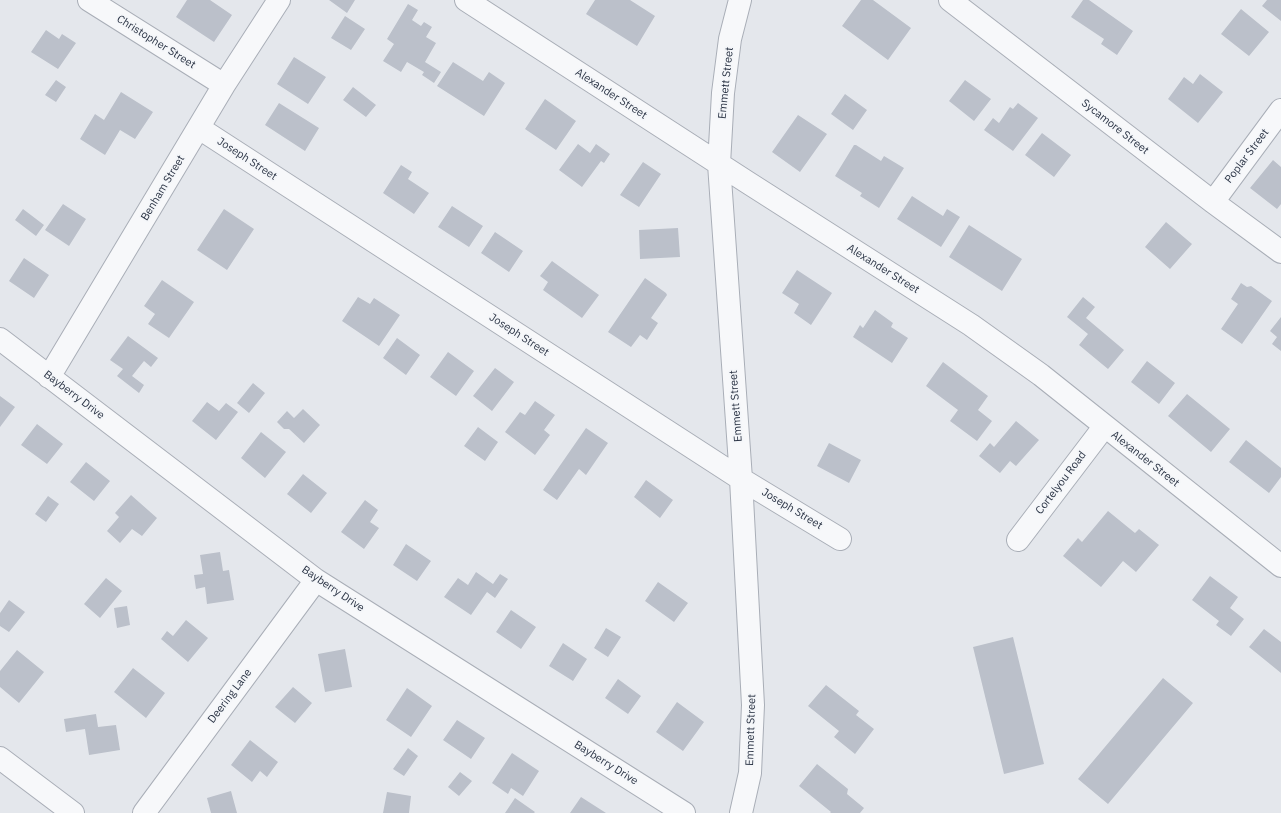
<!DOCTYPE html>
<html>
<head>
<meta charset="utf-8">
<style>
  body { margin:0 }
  canvas { display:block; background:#e4e7ec }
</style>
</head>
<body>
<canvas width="1281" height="813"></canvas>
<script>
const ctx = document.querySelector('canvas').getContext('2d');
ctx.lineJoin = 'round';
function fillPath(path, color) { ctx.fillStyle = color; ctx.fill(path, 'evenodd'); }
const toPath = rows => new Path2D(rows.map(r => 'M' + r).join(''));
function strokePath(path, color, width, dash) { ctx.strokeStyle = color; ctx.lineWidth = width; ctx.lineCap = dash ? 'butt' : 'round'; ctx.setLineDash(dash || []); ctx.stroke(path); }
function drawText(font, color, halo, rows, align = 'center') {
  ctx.font = font + ' "IBM Plex Sans",sans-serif'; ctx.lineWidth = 3.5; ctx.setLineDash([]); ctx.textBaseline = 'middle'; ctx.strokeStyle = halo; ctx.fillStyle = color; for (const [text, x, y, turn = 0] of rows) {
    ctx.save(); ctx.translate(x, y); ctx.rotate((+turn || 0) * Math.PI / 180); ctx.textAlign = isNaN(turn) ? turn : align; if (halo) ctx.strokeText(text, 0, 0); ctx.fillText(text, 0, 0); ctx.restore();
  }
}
fillPath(toPath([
  [187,0,210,0,232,15,214,42,176,17],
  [329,0,355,0,347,13],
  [595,0,630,0,655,16,637,46,586,14],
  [861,0,873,0,911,28,888,60,842,26],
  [1083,0,1089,0,1133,31,1117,55,1101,44,1104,39,1071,17],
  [1267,0,1281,0,1281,21,1262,6],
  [408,4,418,10,412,20,421,26,424,22,432,27,426,37,436,43,425,62,441,72,434,83,422,75,424,72,407,62,401,72,383,61,394,44,387,39],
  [1241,9,1269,32,1249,56,1221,34],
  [345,16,365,29,351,50,331,38],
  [46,30,59,39,62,34,76,43,58,69,31,52],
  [294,57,326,77,308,104,277,84],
  [453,62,483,81,489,72,505,83,484,116,437,86],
  [1200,74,1223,92,1198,123,1168,99,1184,77,1193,84],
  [56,80,66,87,56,102,45,95],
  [965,80,991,99,974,121,949,101],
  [353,87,376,105,366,117,343,100],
  [121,92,153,112,135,139,120,130,105,155,80,139,95,114,104,120],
  [845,94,867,110,853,130,831,114],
  [545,99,576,121,556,150,525,129],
  [279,103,319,128,305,151,265,125],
  [1018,103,1038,118,1013,151,984,130,993,118,999,123,1010,107,1013,109],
  [798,115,827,134,800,172,772,152],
  [1042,133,1071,155,1054,177,1025,155],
  [578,144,590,153,596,144,610,154,604,163,601,161,582,187,559,170],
  [854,145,856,145,881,161,884,156,904,168,879,208,860,196,862,193,835,176],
  [1273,160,1281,167,1281,204,1277,209,1250,188],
  [643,162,661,174,639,207,620,195],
  [401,165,412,172,408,179,429,193,414,214,383,193],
  [912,196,943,216,947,209,960,217,941,247,897,219],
  [63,204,86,219,69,246,45,230],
  [452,206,483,226,469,247,438,227],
  [23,209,44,225,36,236,15,220],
  [224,209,254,229,227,270,197,250],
  [1166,222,1192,244,1170,269,1145,247],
  [969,225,1022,259,1002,291,949,257],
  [678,228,680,257,640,259,639,230],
  [495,232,523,251,509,272,481,253],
  [24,258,49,275,34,298,9,281],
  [552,261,599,295,582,318,543,290,548,282,540,276],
  [797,270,832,293,811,325,794,313,799,304,782,293],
  [645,278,666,293,667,295,651,318,658,323,647,340,640,335,631,347,608,332],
  [162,280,194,302,169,338,148,324,155,314,144,306],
  [1241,283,1247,287,1251,286,1272,301,1242,344,1221,329,1238,304,1231,299],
  [358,297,370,304,374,298,400,315,379,346,342,321],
  [1083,297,1095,307,1086,318,1124,350,1108,369,1079,345,1088,334,1067,317],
  [875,310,893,323,891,327,908,338,892,363,853,337,860,325,863,328],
  [1281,317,1281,351,1272,344,1277,337,1270,331],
  [128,336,158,358,151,367,144,361,132,376,144,385,139,393,117,376,123,369,110,360],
  [397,338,420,355,406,375,383,358],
  [448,352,474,371,456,396,430,377],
  [1147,361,1175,383,1159,404,1131,382],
  [943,362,988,396,978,410,992,421,977,441,950,421,958,410,926,386],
  [495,368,514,382,492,411,473,396],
  [253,383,265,393,249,413,237,403],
  [1187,394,1230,429,1211,452,1168,416],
  [0,396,15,407,0,427],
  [535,401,555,415,544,430,550,435,535,455,505,432,520,412,525,415],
  [207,402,219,411,226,403,238,412,216,440,192,421],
  [303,409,320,425,304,443,289,429,284,429,277,422,287,411,294,418],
  [1016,421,1039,440,1016,466,1010,461,1000,473,979,456,990,443,994,447],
  [37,424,63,444,47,464,21,445],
  [478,427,498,442,485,461,464,446],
  [586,428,608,443,586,475,579,469,557,500,543,490],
  [261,432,286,452,265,478,241,458],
  [1246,440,1281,468,1281,477,1269,493,1229,462],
  [829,443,861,460,849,483,817,466],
  [86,462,110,481,94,501,70,482],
  [303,474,327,493,311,513,287,494],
  [646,480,673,500,660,518,634,497],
  [131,495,157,518,142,536,132,529,120,543,107,531,119,517,115,513],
  [48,496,59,504,46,522,35,514],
  [365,500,378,510,370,522,379,528,364,549,341,532],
  [1108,511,1135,533,1139,529,1159,545,1136,572,1123,561,1101,587,1063,556,1078,538,1082,542],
  [406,544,431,561,417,581,393,565],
  [220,552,223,571,229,570,234,600,207,604,205,587,196,589,194,575,203,574,200,555],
  [476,572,493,584,500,574,508,579,495,598,487,592,471,615,444,597,458,578,468,585],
  [1210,576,1238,597,1230,608,1244,619,1231,636,1216,625,1219,621,1192,600],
  [106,578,122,591,100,618,84,604],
  [658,582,688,603,674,622,645,601],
  [9,600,25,612,9,632,0,626,0,613],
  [127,606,130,625,117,628,114,608],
  [511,610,536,627,521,649,496,632],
  [186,620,208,638,188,662,161,639,167,631,173,636],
  [606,628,621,637,608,657,594,648],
  [1264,629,1281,642,1281,673,1249,647],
  [1013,637,1044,764,1004,774,973,647],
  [563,643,587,659,573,681,549,666],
  [345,649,352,687,325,692,318,654],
  [17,650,44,672,19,703,0,687,0,671],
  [133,668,165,693,146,718,114,692],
  [1163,678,1193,703,1108,804,1078,779],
  [618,679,641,696,628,714,605,698],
  [826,685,859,711,856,715,874,729,855,754,834,737,839,731,808,706],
  [293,687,312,703,295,723,275,707],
  [407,688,432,706,411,737,386,720],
  [677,702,704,722,683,751,656,732],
  [96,714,98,727,116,725,120,750,89,755,85,729,66,732,64,719],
  [457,720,485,738,471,759,443,740],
  [250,740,278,762,267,777,260,771,252,782,231,765],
  [408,748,418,756,404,776,393,769],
  [512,753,539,771,523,796,511,788,508,794,492,783],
  [817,764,848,789,847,794,864,808,860,813,830,813,831,812,799,786],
  [460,772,472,781,459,796,448,787],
  [231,791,237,813,211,813,207,798],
  [387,792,411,796,409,813,383,813],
  [581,797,606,813,570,813],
  [515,798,535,812,534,813,505,813]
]), '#bbc0ca');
const minor = toPath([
  [89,0,224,85],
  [466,0,747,182,971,325,1041,375,1281,566],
  [740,0,730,39,723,93,719,164,741,479,753,705,750,773,741,813],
  [950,0,1213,202,1281,252],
  [199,128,741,479,840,539],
  [1213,202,1281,110],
  [0,339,316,580,684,813],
  [49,377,224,85,279,0],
  [1018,540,1104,427],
  [0,758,73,813],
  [144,813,316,580]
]);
strokePath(minor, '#a9aeb7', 24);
strokePath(minor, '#f7f8fa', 22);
drawText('11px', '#2b3445', '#f4f6f9', [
  ["Christopher Street",156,42,32],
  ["Emmett Street",726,83,-84],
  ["Alexander Street",611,94,33],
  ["Sycamore Street",1115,127,38],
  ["Poplar Street",1247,156,-53],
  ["Joseph Street",247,159,33],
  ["Benham Street",163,188,-59],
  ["Alexander Street",883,269,32],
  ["Joseph Street",519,335,33],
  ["Bayberry Drive",74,395,37],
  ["Emmett Street",736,406,-94],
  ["Alexander Street",1145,459,38],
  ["Cortelyou Road",1061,483,-53],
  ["Joseph Street",792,509,31],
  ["Bayberry Drive",333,589,34],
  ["Deering Lane",230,696,-53],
  ["Emmett Street",751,730,-88],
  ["Bayberry Drive",606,763,32]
]);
</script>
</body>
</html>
